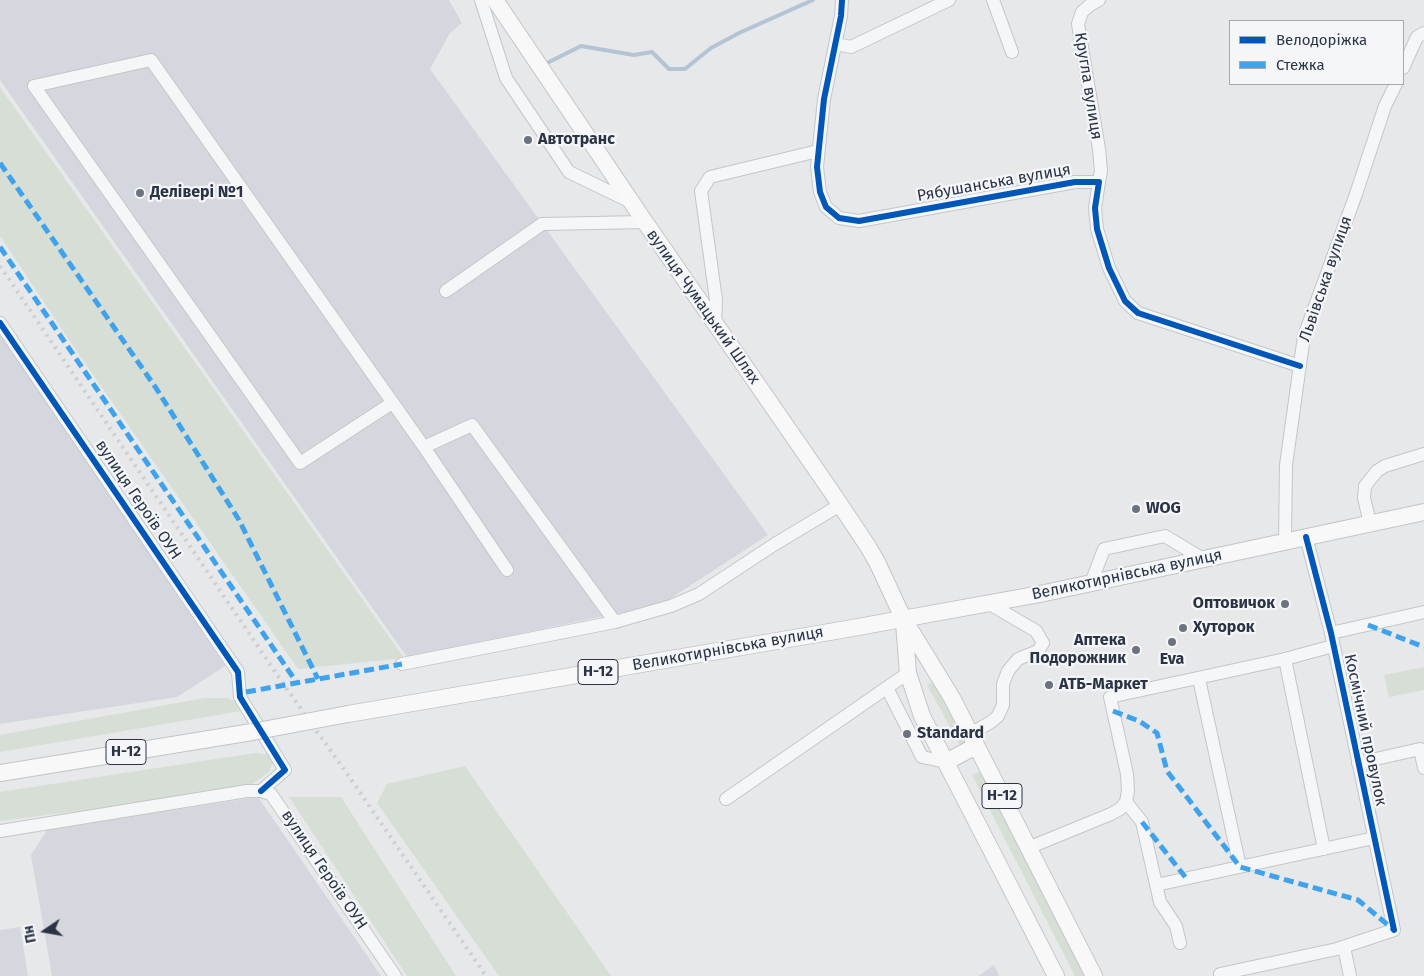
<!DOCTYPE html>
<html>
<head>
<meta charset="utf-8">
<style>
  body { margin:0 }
  #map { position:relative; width:1424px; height:976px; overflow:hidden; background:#e6e8ea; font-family:"Fira Sans",sans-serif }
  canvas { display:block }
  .legend { position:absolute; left:1229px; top:20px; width:175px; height:65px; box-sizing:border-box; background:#f4f6f9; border:1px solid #a4a8b1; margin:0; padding:6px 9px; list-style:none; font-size:15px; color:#2b3445 }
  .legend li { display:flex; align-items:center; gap:10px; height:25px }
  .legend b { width:25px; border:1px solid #a4a8b1 }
  .north { position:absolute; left:20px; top:906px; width:50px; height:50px; -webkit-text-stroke:4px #f4f6f9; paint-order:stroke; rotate:258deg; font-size:14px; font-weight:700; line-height:20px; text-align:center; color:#2b3445 }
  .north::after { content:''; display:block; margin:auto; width:18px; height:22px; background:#2b3445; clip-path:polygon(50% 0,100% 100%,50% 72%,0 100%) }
</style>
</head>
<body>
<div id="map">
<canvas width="1424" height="976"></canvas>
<ul class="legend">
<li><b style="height:6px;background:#0057b8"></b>Велодоріжка</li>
<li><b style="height:6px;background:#3ea3ec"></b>Стежка</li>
</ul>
<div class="north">Пн</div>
</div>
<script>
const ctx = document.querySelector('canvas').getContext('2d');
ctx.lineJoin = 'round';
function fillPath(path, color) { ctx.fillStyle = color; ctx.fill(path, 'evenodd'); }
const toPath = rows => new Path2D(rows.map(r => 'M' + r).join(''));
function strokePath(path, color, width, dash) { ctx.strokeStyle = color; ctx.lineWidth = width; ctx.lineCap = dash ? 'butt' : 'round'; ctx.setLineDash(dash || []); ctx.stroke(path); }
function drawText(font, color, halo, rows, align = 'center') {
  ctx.font = font + ' "Fira Sans",sans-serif'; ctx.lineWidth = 4.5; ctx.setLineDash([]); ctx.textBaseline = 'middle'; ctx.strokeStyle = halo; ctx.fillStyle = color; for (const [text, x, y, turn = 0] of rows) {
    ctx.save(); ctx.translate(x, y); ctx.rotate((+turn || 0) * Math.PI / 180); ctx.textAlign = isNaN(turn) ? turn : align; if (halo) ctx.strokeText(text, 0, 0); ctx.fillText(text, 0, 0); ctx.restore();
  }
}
fillPath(toPath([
  [0,0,449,0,462,23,450,33,430,69,768,535,662,604,407,657,0,80],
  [0,333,225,666,177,697,0,724],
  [258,797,381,976,52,976,31,855,47,830],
  [20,927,28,976,0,976,0,930],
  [994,965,999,976,978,976]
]), '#d4d7dd');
fillPath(toPath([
  [0,87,404,658,298,669,69,340,0,236],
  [1424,667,1424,690,1389,697,1384,675],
  [934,681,968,743,961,747,927,685],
  [205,698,228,698,238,703,241,711,0,752,0,735],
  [255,753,272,755,273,762,269,772,254,783,234,791,0,821,0,792],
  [465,766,611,976,499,976,377,803,387,784],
  [982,770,1087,976,1075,976,972,775],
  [289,797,341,797,456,976,407,976]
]), '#d6ded6');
strokePath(toPath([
  [549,62,581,46,634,55,652,52,669,69,685,69,711,48,739,33,813,0]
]), '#b4c4d5', 4);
const minor = toPath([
  [481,0,506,78,569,172,631,202],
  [842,0,841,16,824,99,817,167,820,192,826,207,839,218,859,221,1075,182,1099,182,1095,208,1097,229,1109,268,1125,301,1138,313,1300,366],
  [993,0,1012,52],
  [836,44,851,47,949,0],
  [1403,68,1417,37,1424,33],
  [1099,182,1101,171,1099,149,1078,24,1082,12,1090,5,1099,0],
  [446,291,542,224,645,222],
  [0,323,238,672,240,697,285,770,261,791],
  [715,324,716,300,701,191,710,177,818,151],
  [392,403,300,463,34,86,151,60,424,447,472,425,615,622],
  [424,447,507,570],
  [1370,523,1364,498,1365,486,1377,471,1385,466,1424,454],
  [1285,541,1286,465,1304,336,1356,194,1385,106,1396,84],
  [1091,583,1104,549,1165,536,1203,559],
  [1331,633,1424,612],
  [1285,659,1324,849],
  [402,664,615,622,671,606,699,594,775,544,840,505],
  [1199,679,1240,867],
  [887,688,922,757,946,762],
  [970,734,991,722,998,716,1003,705,1003,684,1008,671,1018,659,1038,651,1043,643,1036,631,988,603],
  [1358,763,1420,749,1424,768],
  [726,799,908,673],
  [1126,802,1142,822,1160,902,1176,926,1180,943],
  [0,831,247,791,261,791,271,794,395,976],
  [1028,848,1111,814,1120,809,1126,802,1128,791,1127,774,1110,697,1285,659,1333,646],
  [1156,885,1374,838],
  [1344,947,1350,976],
  [1220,974,1337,949,1394,930,1331,633,1306,537]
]);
const major = toPath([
  [495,0,645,222,831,491,867,545,877,562,903,618,952,698,1094,976],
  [904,623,908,673,922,716,1056,976],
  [348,714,847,629,1040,594,1424,512],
  [946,762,976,746],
  [0,773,252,732]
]);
strokePath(minor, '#c4c6c8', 14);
strokePath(major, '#c2c5c8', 18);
strokePath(minor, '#f5f6f7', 12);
strokePath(major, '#f8f8f8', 16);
strokePath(toPath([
  [0,266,284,685,350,778,486,976]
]), '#cecfd2', 4, [2.5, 5]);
const majorBridge = toPath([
  [252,732,348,714]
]);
strokePath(majorBridge, '#c2c5c8', 18, []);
strokePath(majorBridge, '#f8f8f8', 16);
strokePath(toPath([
  [0,163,156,388,239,520,318,679],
  [0,247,297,683],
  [1368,625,1424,647],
  [246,692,402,664],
  [1113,711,1139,721,1157,733,1167,771,1240,867,1358,900,1394,930],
  [1142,822,1186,878]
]), '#3ea3ec', 5, [10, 5]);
strokePath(toPath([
  [842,0,841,16,824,99,817,167,820,192,826,207,839,218,859,221,1075,182,1099,182,1095,208,1097,229,1109,268,1125,301,1138,313,1300,366],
  [0,323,238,672,240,697,285,770,261,791],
  [1306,537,1331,633,1394,930]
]), '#0057b8', 6);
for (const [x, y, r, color] of [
  [528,140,5,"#6c737f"],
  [140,193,5,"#6c737f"],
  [1136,509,5,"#6c737f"],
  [1285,604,5,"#6c737f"],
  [1183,628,5,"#6c737f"],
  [1172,642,5,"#6c737f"],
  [1136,650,5,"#6c737f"],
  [1049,685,5,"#6c737f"],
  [907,734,5,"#6c737f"]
]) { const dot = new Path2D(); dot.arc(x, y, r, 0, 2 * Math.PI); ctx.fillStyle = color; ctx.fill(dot); strokePath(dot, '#f4f6f9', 2); }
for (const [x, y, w] of [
  [598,672,40],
  [126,752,40],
  [1002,796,40]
]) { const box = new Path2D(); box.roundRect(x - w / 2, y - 12.5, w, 25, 4); ctx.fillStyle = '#f4f6f9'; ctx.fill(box); strokePath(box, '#2b3445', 1); }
drawText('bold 15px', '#2b3445', null, [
  ["Н-12",598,672],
  ["Н-12",126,752],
  ["Н-12",1002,796]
]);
drawText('16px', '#2b3445', '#f4f6f9', [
  ["Кругла вулиця",1088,86,81],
  ["Рябушанська вулиця",994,183,-10],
  ["Львівська вулиця",1326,279,-71],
  ["вулиця Чумацький Шлях",703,307,55],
  ["вулиця Героїв ОУН",138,500,56],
  ["Великотирнівська вулиця",1127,575,-12],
  ["Великотирнівська вулиця",728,649,-10],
  ["Космічний провулок",1365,730,78],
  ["вулиця Героїв ОУН",324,870,56]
]);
drawText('bold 16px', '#2b3445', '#f4f6f9', [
  ["Автотранс",538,140],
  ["Делівері №1",150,193],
  ["WOG",1146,509],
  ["Оптовичок",1275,604,"right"],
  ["Хуторок",1193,628],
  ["Аптека",1126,641,"right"],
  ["Подорожник",1126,659,"right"],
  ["Eva",1172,660,"center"],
  ["АТБ-Маркет",1059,685],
  ["Standard",917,734]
], 'left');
</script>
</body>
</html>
